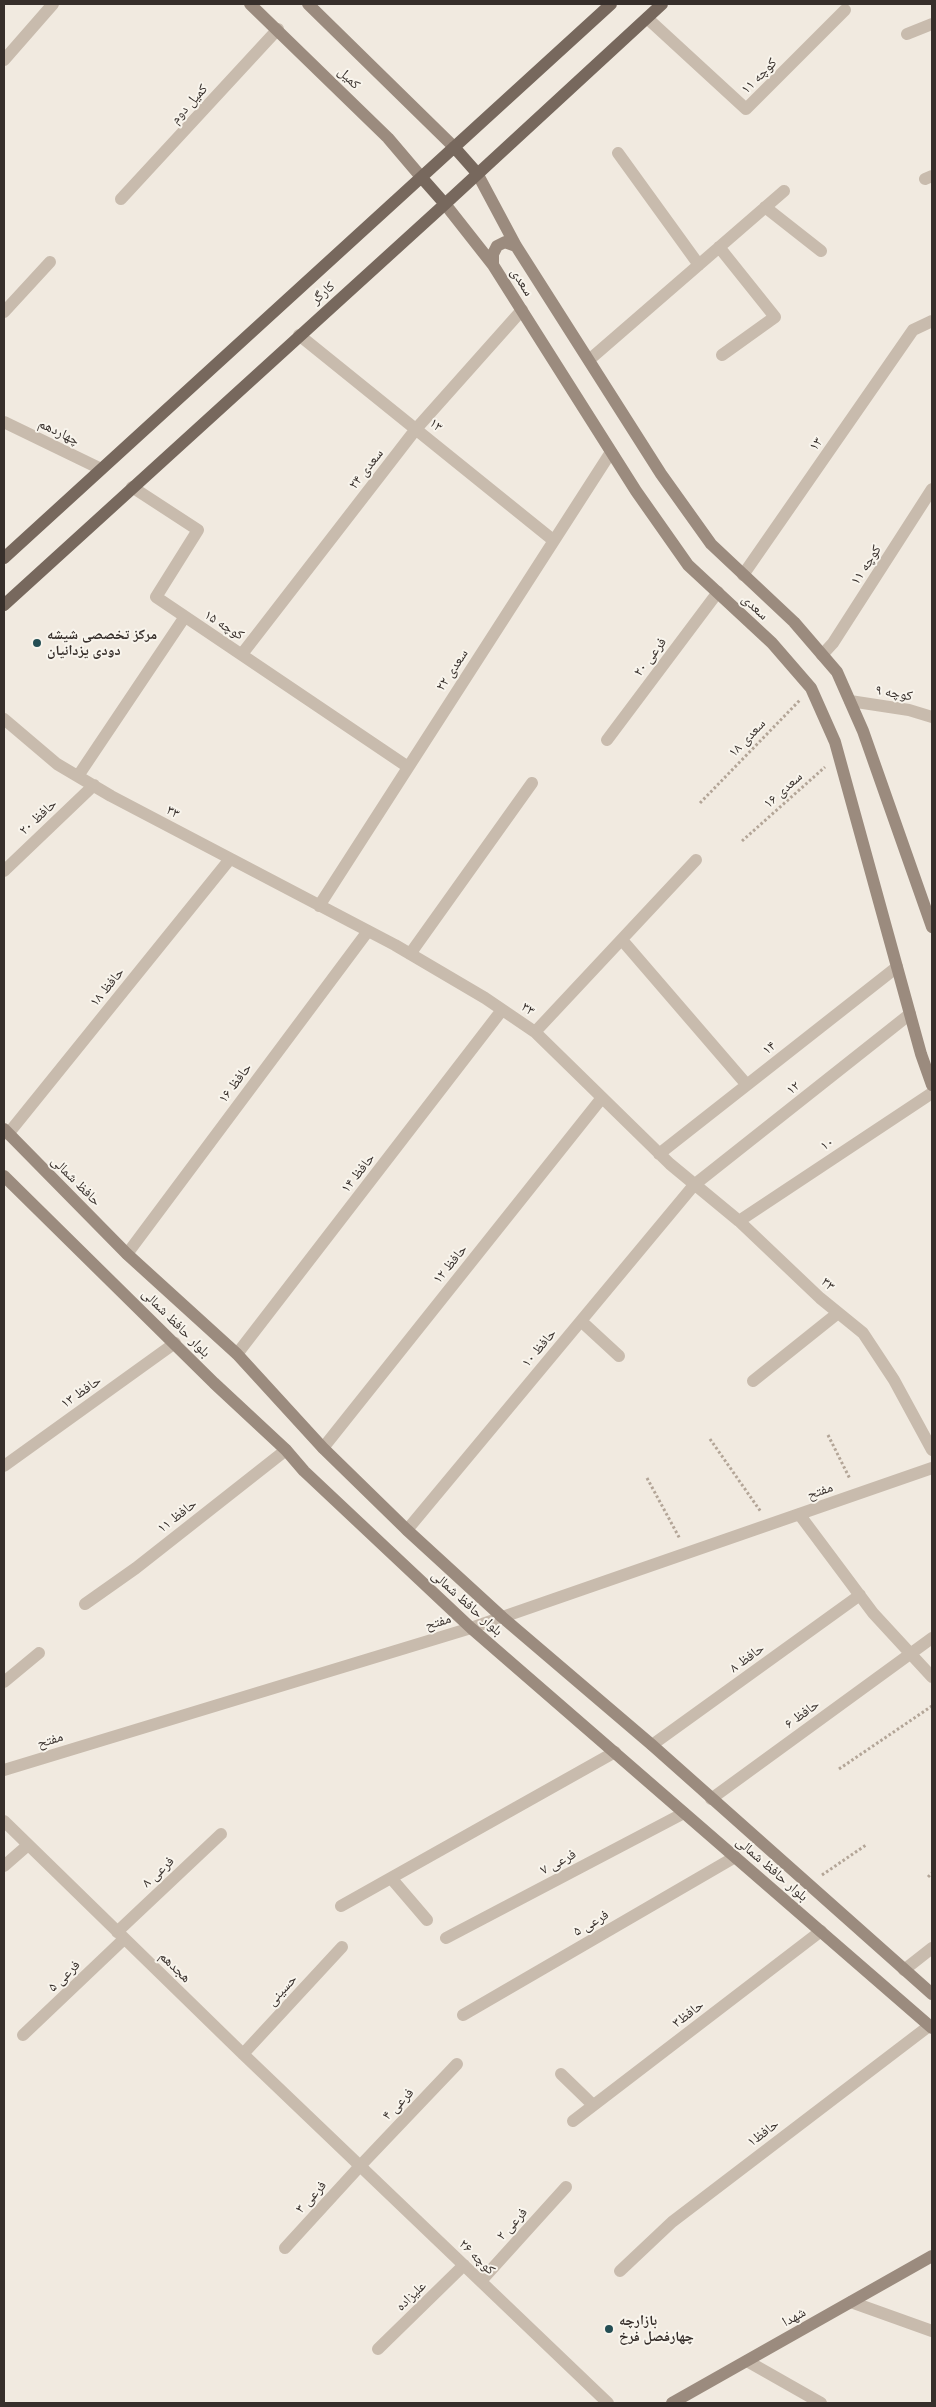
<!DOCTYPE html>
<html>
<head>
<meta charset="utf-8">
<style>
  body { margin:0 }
  #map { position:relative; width:936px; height:2407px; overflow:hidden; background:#f1eae0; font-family:Mulish,sans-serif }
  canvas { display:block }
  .frame { position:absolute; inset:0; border:5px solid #372f2b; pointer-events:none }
</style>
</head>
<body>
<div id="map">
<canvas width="936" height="2407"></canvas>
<div class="frame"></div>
</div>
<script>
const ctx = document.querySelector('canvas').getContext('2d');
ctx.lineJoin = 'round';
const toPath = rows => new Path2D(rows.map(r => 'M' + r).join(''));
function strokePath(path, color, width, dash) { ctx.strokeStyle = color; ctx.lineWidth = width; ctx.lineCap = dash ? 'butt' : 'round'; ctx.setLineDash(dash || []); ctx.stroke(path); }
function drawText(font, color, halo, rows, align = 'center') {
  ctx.font = font + ' Mulish,"Noto Naskh Arabic",sans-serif'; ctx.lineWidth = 4; ctx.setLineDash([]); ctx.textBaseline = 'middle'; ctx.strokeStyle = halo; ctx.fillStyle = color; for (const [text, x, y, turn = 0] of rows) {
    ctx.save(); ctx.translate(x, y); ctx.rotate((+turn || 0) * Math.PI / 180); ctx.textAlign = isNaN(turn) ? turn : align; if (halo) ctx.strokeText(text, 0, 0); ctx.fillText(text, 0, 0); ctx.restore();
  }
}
strokePath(toPath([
  [700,803,800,700],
  [742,841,825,767],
  [828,1435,850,1479],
  [710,1439,761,1512],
  [647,1478,680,1539],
  [839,1769,932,1706],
  [822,1875,866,1845],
  [928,1877,932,1873]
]), '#b3a597', 3, [2.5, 2.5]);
strokePath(toPath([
  [647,18,746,109,845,10],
  [907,34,932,24],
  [4,60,53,4],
  [618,153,699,265],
  [925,179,932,176],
  [121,199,278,29],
  [765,207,821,251],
  [719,247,775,317,722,355],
  [4,312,50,262],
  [299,335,553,540],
  [589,360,784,191],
  [4,422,101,469],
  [132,487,198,530,156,597,408,767],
  [743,575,913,330,932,321],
  [242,654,416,429,522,310],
  [822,655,833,643,932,489],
  [850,701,909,710,932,717],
  [4,719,57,764,111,796,395,945,485,998,535,1032,670,1164,739,1221,820,1298,863,1333,894,1380,932,1450],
  [607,740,718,592],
  [78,776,184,618],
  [4,871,94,785],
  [319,906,611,452],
  [622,940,747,1085],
  [410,954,532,783],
  [535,1032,696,860],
  [8,1134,230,859],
  [659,1154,897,967],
  [739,1221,932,1093],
  [127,1254,368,931],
  [581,1321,619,1356],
  [237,1354,502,1010],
  [753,1381,838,1313],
  [323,1448,601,1099],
  [4,1466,175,1343],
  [799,1514,873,1613,932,1677],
  [407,1530,694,1185,910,1014],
  [85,1604,136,1568,286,1450],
  [4,1682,39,1653],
  [652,1745,860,1595],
  [4,1770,471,1628,932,1468],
  [711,1799,932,1638],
  [4,1821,243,2054,608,2403],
  [4,1866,28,1845],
  [391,1878,427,1920],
  [341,1906,615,1752],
  [117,1932,221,1834],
  [446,1938,684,1813],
  [904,1970,932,1948],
  [463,2015,735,1857],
  [23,2035,124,1939],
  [243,2054,342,1947],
  [561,2074,593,2105],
  [573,2121,821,1931],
  [285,2248,360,2166,457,2064],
  [620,2271,672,2222,929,2026],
  [481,2281,566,2187],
  [851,2302,932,2331],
  [378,2349,464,2265],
  [747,2361,821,2403]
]), '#c8bbad', 12);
strokePath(toPath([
  [250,4,388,138,422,178],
  [308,4,454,147],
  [477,173,516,246,661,474,711,544,794,622,837,672,863,731,932,927],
  [445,204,493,265,636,491,688,565,772,643,811,688,835,742,921,1054,932,1085],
  [493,265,493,254,497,246,505,242,516,246],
  [4,1129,127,1254,237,1354,323,1448,407,1530,502,1617,652,1745,932,1994],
  [4,1176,214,1383,286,1450,304,1471,471,1628,932,2028],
  [672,2403,932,2256]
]), '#9b8b7e', 12);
strokePath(toPath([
  [454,147,477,173],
  [422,178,445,204],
  [4,558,611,4],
  [4,605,445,204,662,4]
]), '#77685d', 12);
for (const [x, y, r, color] of [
  [37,643,5,"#244e54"],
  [609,2329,5,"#244e54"]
]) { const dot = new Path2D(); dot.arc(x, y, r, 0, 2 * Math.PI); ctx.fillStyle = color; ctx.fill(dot); strokePath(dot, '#f8f4ec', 2); }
drawText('14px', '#372f2b', '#f8f4ec', [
  ["کوچه ۱۱",759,76,-45],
  ["کمیل",349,78,45],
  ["کمیل دوم",189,104,-48],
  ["سعدی",522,282,58],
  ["کارگر",323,293,-42],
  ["۱۳",436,425,39],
  ["چهاردهم",59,432,26],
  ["۱۳",816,444,-55],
  ["سعدی ۲۴",366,469,-52],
  ["کوچه ۱۱",866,565,-57],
  ["سعدی",755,607,43],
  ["کوچه ۱۵",224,625,32],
  ["فرعی ۲۰",650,657,-53],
  ["سعدی ۲۲",452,670,-57],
  ["کوچه ۹",894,693,10],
  ["سعدی ۱۸",747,738,-46],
  ["سعدی ۱۶",783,790,-42],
  ["۳۳",173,812,28],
  ["حافظ ۲۰",38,817,-43],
  ["حافظ ۱۸",107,987,-51],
  ["۳۳",528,1009,34],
  ["۱۴",769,1048,-38],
  ["حافظ ۱۶",235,1083,-53],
  ["۱۲",793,1088,-38],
  ["۱۰",827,1144,-33],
  ["حافظ ۱۴",358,1173,-52],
  ["حافظ شمالی",76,1181,45],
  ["حافظ ۱۲",450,1264,-51],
  ["۳۳",828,1284,42],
  ["بلوار حافظ شمالی",176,1323,45],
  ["حافظ ۱۰",539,1348,-50],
  ["حافظ ۱۳",81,1392,-35],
  ["مفتح",820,1491,-19],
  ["حافظ ۱۱",177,1516,-38],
  ["بلوار حافظ شمالی",467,1603,42],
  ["مفتح",438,1622,-17],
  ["حافظ ۸",747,1658,-36],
  ["حافظ ۶",802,1714,-36],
  ["مفتح",50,1740,-17],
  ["فرعی ۷",558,1862,-28],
  ["بلوار حافظ شمالی",772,1869,41],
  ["فرعی ۸",158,1872,-43],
  ["فرعی ۵",591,1923,-30],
  ["هجدهم",175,1967,44],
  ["فرعی ۵",64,1976,-44],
  ["حسینی",282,1990,-47],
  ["حافظ۳",688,2014,-37],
  ["فرعی ۴",398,2104,-46],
  ["حافظ۱",763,2133,-37],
  ["فرعی ۳",311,2197,-48],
  ["فرعی ۲",512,2224,-48],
  ["کوچه ۲۶",477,2257,44],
  ["علیزاده",411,2296,-44],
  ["شهدا",794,2317,-30]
]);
drawText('bold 14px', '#372f2b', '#f8f4ec', [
  ["مرکز تخصصی شیشه",47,635],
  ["دودی یزدانیان",47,651],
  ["بازارچه",619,2321],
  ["چهارفصل فرخ",619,2337]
], 'left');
</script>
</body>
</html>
